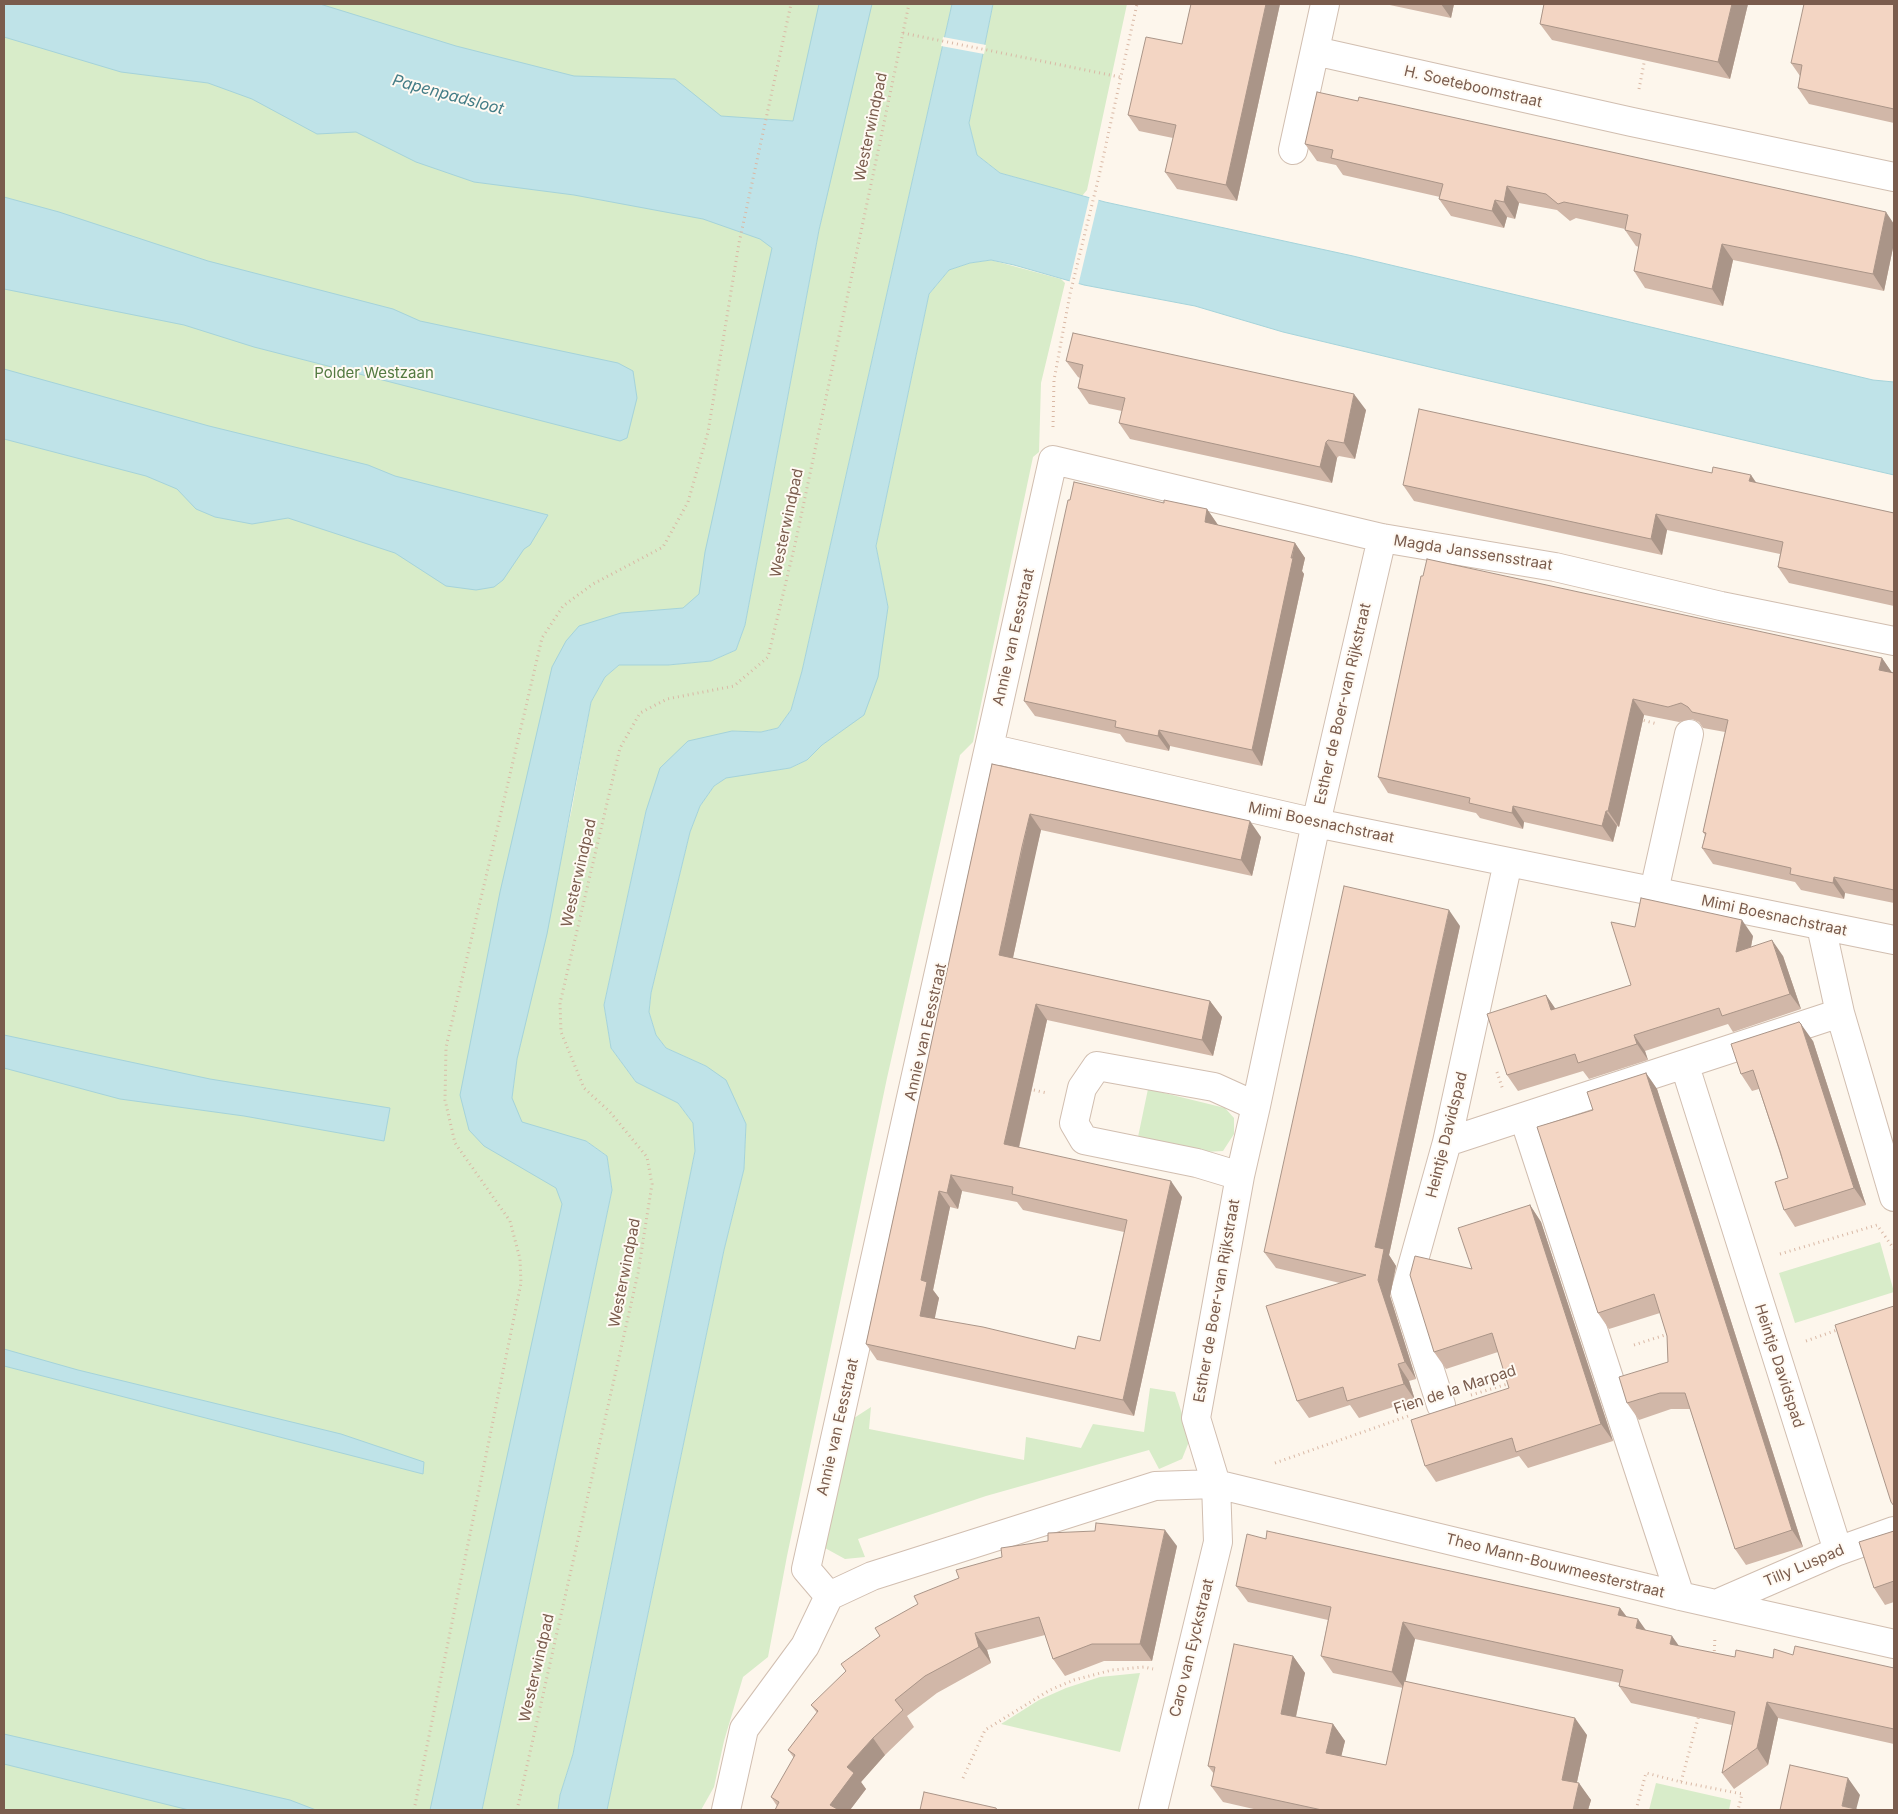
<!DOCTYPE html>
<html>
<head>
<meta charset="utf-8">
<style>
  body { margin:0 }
  #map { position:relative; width:1898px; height:1814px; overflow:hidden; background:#fdf6ec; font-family:Inter,sans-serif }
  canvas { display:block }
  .frame { position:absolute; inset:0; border:5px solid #7a5c4d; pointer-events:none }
</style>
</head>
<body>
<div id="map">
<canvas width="1898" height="1814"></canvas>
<div class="frame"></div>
</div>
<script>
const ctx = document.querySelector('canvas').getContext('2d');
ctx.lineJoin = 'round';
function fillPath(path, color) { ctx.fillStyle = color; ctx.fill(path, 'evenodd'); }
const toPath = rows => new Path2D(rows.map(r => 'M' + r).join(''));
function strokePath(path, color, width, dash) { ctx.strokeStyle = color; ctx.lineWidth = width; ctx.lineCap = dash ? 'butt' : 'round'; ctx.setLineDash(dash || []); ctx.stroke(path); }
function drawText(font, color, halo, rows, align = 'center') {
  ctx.font = font + ' Inter,sans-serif'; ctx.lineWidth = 4; ctx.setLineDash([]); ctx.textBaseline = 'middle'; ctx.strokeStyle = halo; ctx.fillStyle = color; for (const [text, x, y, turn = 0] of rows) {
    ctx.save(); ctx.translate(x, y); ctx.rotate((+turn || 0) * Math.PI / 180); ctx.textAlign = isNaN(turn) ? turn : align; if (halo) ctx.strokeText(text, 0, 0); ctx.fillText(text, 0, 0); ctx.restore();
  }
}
fillPath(toPath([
  [4,4,952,4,802,671,791,710,778,728,761,732,732,731,646,811,604,1005,611,1048,636,1082,678,1103,693,1123,695,1151,573,1754,560,1795,558,1810,482,1810,612,1190,607,1156,586,1141,576,1143,477,1810,4,1810],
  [836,153,819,230,745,625,736,650,711,661,668,665,619,665,605,677,591,702,572,808,517,1059,512,1098,500,1079,595,670,723,623],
  [993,4,1127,4,1087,190,1082,196,1000,173,977,155,969,123],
  [991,260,1061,279,1065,283,1041,383,1039,452,1033,457,973,742,960,755,887,1078,787,1556,768,1657,743,1677,724,1741,714,1787,701,1810,607,1810,724,1250,744,1169,746,1124,706,1066,666,1048,656,1035,649,1012,651,993,690,832,700,806,714,786,726,777,790,768,807,760,822,745,864,714,888,607,876,546,929,294,949,270,970,263],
  [1148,1089,1225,1108,1234,1118,1234,1134,1223,1151,1204,1152,1138,1137],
  [1880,1242,1894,1292,1795,1323,1779,1273],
  [1150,1388,1175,1392,1190,1439,1182,1459,1159,1469,1149,1450,986,1496,858,1539,865,1557,845,1559,825,1548,851,1420,871,1407,869,1429,1024,1460,1026,1437,1081,1448,1093,1424,1144,1432],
  [1140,1673,1120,1752,1001,1724,1039,1700,1066,1688,1100,1677],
  [1656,1783,1731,1800,1729,1810,1649,1810]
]), '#d8ecc9');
const water = toPath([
  [4,4,320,4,456,46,574,76,675,79,721,116,793,121,819,4,872,4,819,230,745,625,736,650,711,661,668,665,619,665,605,677,591,702,547,934,517,1059,512,1098,522,1122,586,1141,607,1156,612,1190,482,1810,430,1810,562,1204,556,1188,484,1146,469,1130,460,1095,500,892,552,667,566,641,579,626,621,613,683,608,699,594,705,552,772,248,760,239,703,219,574,195,474,182,416,162,356,132,317,134,252,99,208,83,121,72,4,37,4,4],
  [952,4,993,4,969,123,977,155,1000,173,1105,202,1353,256,1873,380,1894,382,1894,475,1442,370,1283,332,1195,306,1084,285,1014,265,991,260,970,263,949,270,929,294,876,546,888,607,878,677,864,715,822,745,807,760,790,768,726,778,714,786,700,806,690,832,651,993,649,1012,656,1035,666,1048,706,1066,726,1080,746,1124,744,1169,724,1250,607,1810,558,1810,560,1795,573,1754,695,1151,693,1123,678,1103,636,1082,611,1048,604,1005,646,811,660,768,688,741,732,731,761,732,778,728,791,710,802,671,952,4],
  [4,197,59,212,208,261,393,309,420,321,618,363,633,371,637,398,627,438,620,441,254,347,184,325,4,289,4,197],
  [4,369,209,426,368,465,395,476,548,515,530,545,524,549,503,580,494,587,476,590,446,586,395,553,288,518,252,524,215,517,196,509,177,489,146,476,4,439,4,369],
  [4,1035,210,1079,390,1108,384,1141,244,1116,120,1099,4,1068,4,1035],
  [4,1349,78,1370,341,1434,424,1462,423,1474,4,1366,4,1349],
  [4,1734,290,1800,316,1810,189,1810,4,1764,4,1734]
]);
fillPath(water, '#bfe3e8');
strokePath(water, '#a5d3da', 1);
fillPath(toPath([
  [943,37,986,45,984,54,941,46],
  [1090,195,1099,198,1078,286,1069,284]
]), '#fdf6ec');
const street = toPath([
  [1315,51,1632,122,1894,177],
  [1293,150,1325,4],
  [1894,641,1721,606,1555,567,1382,538,1053,460,806,1569,829,1596,872,1576,1155,1486,1216,1484,1680,1596,1894,1644],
  [989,748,1316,823,1894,940],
  [1654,891,1689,734],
  [1821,926,1840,1013,1894,1197],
  [1685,1066,1838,1551],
  [1524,1118,1680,1596],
  [1447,1142,1840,1013],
  [1240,1176,1197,1163,1084,1140,1074,1123,1082,1088,1097,1066,1214,1087,1256,1106],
  [1441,1405,1405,1292,1447,1142,1508,862],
  [1716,1604,1838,1551,1894,1531],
  [726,1810,744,1729,805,1646,829,1596],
  [1153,1810,1218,1542,1216,1484,1196,1418,1240,1176,1256,1106,1316,823,1382,538]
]);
strokePath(street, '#d1beb0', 30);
strokePath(toPath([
  [903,33,1120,77],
  [1639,89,1645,58],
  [1053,427,1054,380,1070,294,1099,176,1137,4],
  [1639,719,1657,724],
  [1497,1072,1503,1090],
  [1029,1089,1047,1093],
  [1780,1254,1877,1225,1894,1249],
  [1806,1341,1840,1329],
  [1634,1345,1668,1334],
  [1471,1395,1511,1383],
  [1275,1463,1411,1415],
  [1714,1656,1715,1637],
  [963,1778,985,1730,1050,1690,1074,1680,1112,1670,1144,1667,1153,1669],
  [1681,1782,1742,1794,1738,1810],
  [414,1810,521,1283,520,1259,510,1221,455,1143,445,1100,446,1047,542,638,563,606,593,584,663,547,688,502,708,432,739,243,791,4],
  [517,1810,638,1273,652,1184,647,1157,610,1112,584,1088,561,1032,560,1003,620,748,640,713,667,699,734,686,768,657,796,540,909,4],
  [1636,1810,1646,1773,1681,1782,1699,1715]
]), '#d9b8a5', 3, [1, 4]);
strokePath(street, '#fff', 28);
fillPath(toPath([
  [1191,4,1280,4,1237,201,1177,189,1165,172,1173,138,1139,131,1128,115,1182,44],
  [1385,4,1454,4,1451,18],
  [1544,4,1748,4,1730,79,1552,40,1540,24],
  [1894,4,1894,123,1809,104,1798,88,1800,76,1791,63],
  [1305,144,1894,224,1894,243,1884,291,1733,260,1723,306,1645,288,1634,271,1639,247,1636,246,1625,230,1625,229,1576,218,1570,221,1557,210,1519,203,1515,219,1507,217,1504,228,1451,216,1439,199,1440,197,1343,175,1336,165,1317,161],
  [1066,361,1366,410,1355,459,1339,456,1337,458,1332,483,1130,439,1119,423,1122,411,1089,404,1078,388,1080,378,1078,377],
  [1756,483,1894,513,1894,606,1789,583,1778,567,1780,554,1667,530,1662,555,1414,501,1403,485],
  [1070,500,1164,503,1207,509,1218,525,1295,543,1305,558,1302,571,1304,574,1262,766,1170,746,1169,751,1126,742,1120,734,1035,716,1024,701],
  [1421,576,1882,658,1892,673,1894,673,1894,903,1845,893,1844,899,1801,890,1795,882,1713,864,1702,848,1705,835,1703,832,1725,732,1703,728,1699,722,1692,719,1679,722,1644,715,1619,827,1617,826,1613,842,1524,822,1523,829,1480,818,1476,813,1388,793,1378,777],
  [992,764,1261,837,1252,876,1041,830,1033,863,1013,958,1210,1001,1222,1017,1213,1056,1047,1020,1019,1148,1182,1197,1134,1416,877,1360,866,1344],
  [962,1191,1017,1202,1023,1210,1124,1232,1100,1341,1075,1349,934,1318,939,1298,933,1290,950,1207,958,1209],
  [1460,926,1389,1255,1396,1266,1390,1296,1416,1379,1409,1381,1415,1400,1359,1418,1350,1405,1309,1418,1297,1401,1340,1283,1276,1268,1264,1252],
  [1753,936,1751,947,1783,956,1801,1009,1733,1032,1728,1024,1645,1051,1648,1060,1589,1079,1583,1071,1518,1091,1507,1075,1546,995,1555,1009,1631,985],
  [1813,1041,1866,1205,1795,1227,1784,1210,1788,1178,1759,1089,1752,1091,1741,1074],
  [1646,1073,1657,1089,1803,1547,1746,1565,1735,1549,1690,1409,1671,1409,1639,1420,1627,1403,1668,1362,1667,1336,1660,1313,1609,1329,1598,1313,1593,1110],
  [1530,1205,1541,1222,1613,1441,1528,1468,1519,1456,1436,1482,1425,1466,1509,1388,1498,1352,1446,1369,1434,1352,1472,1269],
  [1894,1531,1894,1602,1885,1605,1874,1588],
  [1266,1539,1620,1608,1627,1617,1645,1630,1678,1646,1735,1657,1773,1658,1793,1655,1894,1668,1894,1744,1778,1718,1768,1765,1734,1789,1722,1773,1732,1725,1631,1703,1619,1686,1620,1683,1415,1639,1405,1681,1587,1735,1577,1782,1591,1800,1588,1810,1258,1810,1223,1802,1211,1786,1214,1774,1208,1766,1293,1656,1305,1673,1296,1717,1333,1724,1345,1741,1341,1756,1386,1765,1403,1688,1333,1673,1321,1656,1328,1620,1248,1602,1236,1586],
  [1177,1546,1152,1661,1104,1661,1065,1676,1053,1659,1045,1635,987,1650,991,1663,937,1693,907,1716,914,1727,885,1755,861,1782,866,1789,850,1810,775,1810,777,1806,771,1797,794,1758,788,1750,817,1713,811,1705]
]), '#d1b7a8');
fillPath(toPath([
  [1266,4,1280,4,1237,201,1226,185],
  [1441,4,1454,4,1451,18],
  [1732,4,1748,4,1730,79,1718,62],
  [1507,186,1519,203,1515,219,1504,202],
  [1495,200,1507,217,1504,228,1492,211],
  [1886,212,1894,224,1894,243,1884,291,1873,274],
  [1722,244,1733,260,1723,306,1712,289],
  [1354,394,1366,410,1355,459,1344,443],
  [1326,442,1337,458,1332,483,1320,467],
  [1751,475,1762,491,1749,481],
  [1207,509,1218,525,1215,537,1205,522],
  [1656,514,1667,530,1662,555,1651,539],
  [1295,543,1305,558,1302,571,1304,574,1262,766,1252,750],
  [1882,658,1893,674,1879,670],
  [1633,699,1644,715,1619,827,1608,811],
  [1159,730,1170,746,1169,751,1158,736],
  [1513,806,1524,822,1523,829,1512,813],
  [1606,811,1617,826,1613,842,1602,826],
  [1030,814,1041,830,1010,971,999,955],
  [1250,821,1261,837,1252,876,1241,860],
  [1834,877,1845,893,1844,899,1833,883],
  [1449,910,1460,926,1389,1255,1396,1266,1390,1296,1416,1379,1405,1362,1378,1280,1375,1247],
  [1742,920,1753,936,1747,967,1736,952],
  [1772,940,1783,956,1801,1009,1790,994],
  [1546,995,1557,1011,1551,1010],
  [1210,1001,1222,1017,1213,1056,1202,1040],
  [1036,1004,1047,1020,1016,1160,1004,1144],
  [1801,1024,1813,1041,1866,1205,1854,1188],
  [1634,1035,1645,1051,1648,1060,1637,1044],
  [1646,1073,1657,1089,1803,1547,1792,1530],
  [951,1175,962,1191,958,1209,947,1193],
  [1171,1181,1182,1197,1134,1416,1123,1400],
  [939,1191,950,1207,933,1290,939,1298,932,1332,920,1316,921,1280],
  [1530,1205,1541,1222,1613,1441,1601,1424],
  [1398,1364,1409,1381,1415,1400,1404,1384],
  [1165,1530,1177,1546,1152,1661,1140,1644],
  [1620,1608,1632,1624,1618,1615],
  [1638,1619,1650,1636,1636,1628],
  [1403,1622,1415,1639,1404,1688,1392,1672],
  [975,1633,987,1650,991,1663,979,1647],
  [1672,1636,1684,1653,1670,1644],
  [1293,1656,1305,1673,1293,1730,1281,1714],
  [1767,1702,1778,1718,1768,1765,1757,1748],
  [1575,1718,1587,1735,1574,1796,1562,1780],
  [1333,1724,1345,1741,1338,1770,1326,1753],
  [873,1738,885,1755,861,1782,866,1789,850,1810,833,1810,830,1805,847,1767],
  [1848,1778,1860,1795,1856,1810,1842,1806],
  [1579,1783,1591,1800,1588,1810,1573,1810]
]), '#aa9588');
const building = toPath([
  [1191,4,1266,4,1226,185,1165,172,1176,125,1128,115,1146,37,1182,44,1191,4],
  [1544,4,1732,4,1718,62,1540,24,1544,4],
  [1804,4,1894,4,1894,109,1798,88,1802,65,1791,63,1804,4],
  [1317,92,1358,101,1359,97,1392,104,1886,212,1873,274,1722,244,1712,289,1634,271,1641,234,1625,230,1628,215,1564,202,1558,204,1546,194,1507,186,1504,202,1495,200,1492,211,1439,199,1443,184,1331,158,1333,150,1305,144,1317,92],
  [1073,333,1354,394,1344,443,1328,440,1326,442,1320,467,1119,423,1125,398,1078,388,1083,365,1066,361,1073,333],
  [1419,409,1712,473,1713,467,1751,475,1749,481,1894,513,1894,592,1778,567,1783,542,1656,514,1651,539,1403,485,1419,409],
  [1074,482,1164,503,1164,500,1207,509,1205,522,1295,543,1291,558,1293,558,1252,750,1159,730,1158,736,1115,727,1116,721,1024,701,1068,500,1070,500,1074,482],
  [1427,559,1882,658,1879,670,1894,673,1894,890,1834,877,1833,883,1790,874,1791,868,1702,848,1706,833,1703,832,1728,720,1692,712,1688,707,1681,703,1668,707,1633,699,1608,811,1606,811,1602,826,1513,806,1512,813,1469,803,1470,798,1378,777,1421,576,1423,576,1427,559],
  [992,764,1250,821,1241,860,1030,814,1022,847,999,955,1210,1001,1202,1040,1036,1004,1004,1144,1171,1181,1123,1400,866,1344,992,764],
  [951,1175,1013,1187,1012,1194,1127,1220,1100,1341,1078,1336,1075,1349,983,1327,920,1316,927,1282,921,1280,939,1191,947,1193,951,1175],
  [1344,886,1449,910,1375,1247,1384,1249,1378,1280,1405,1362,1398,1364,1404,1384,1347,1401,1343,1387,1297,1401,1266,1306,1366,1275,1264,1252,1344,886],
  [1641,898,1742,920,1736,952,1772,940,1790,994,1722,1016,1719,1008,1634,1035,1637,1044,1578,1063,1575,1054,1507,1075,1487,1014,1546,995,1551,1010,1631,985,1611,922,1635,927,1641,898],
  [1799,1022,1801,1024,1854,1188,1784,1210,1775,1182,1788,1178,1780,1151,1753,1070,1741,1074,1731,1044,1799,1022],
  [1646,1073,1792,1530,1735,1549,1685,1393,1660,1393,1627,1403,1619,1377,1668,1362,1667,1336,1654,1294,1598,1313,1537,1127,1593,1110,1587,1092,1646,1073],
  [1530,1205,1601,1424,1516,1452,1512,1438,1425,1466,1411,1420,1509,1388,1492,1333,1434,1352,1410,1275,1415,1256,1472,1269,1458,1228,1530,1205],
  [1894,1306,1894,1506,1891,1502,1835,1325,1894,1306],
  [1096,1523,1165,1530,1140,1644,1092,1644,1053,1659,1039,1617,975,1633,979,1647,925,1676,895,1700,903,1710,873,1738,847,1767,854,1773,830,1805,839,1810,775,1810,779,1802,771,1797,795,1755,788,1750,818,1711,811,1705,846,1671,841,1664,880,1636,875,1628,918,1604,914,1596,959,1578,956,1570,1002,1557,1001,1548,1048,1541,1048,1533,1095,1531,1096,1523],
  [1267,1531,1620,1608,1618,1615,1638,1619,1636,1628,1672,1636,1670,1644,1735,1657,1736,1650,1773,1658,1774,1649,1793,1655,1795,1646,1894,1668,1894,1729,1767,1702,1757,1748,1722,1773,1735,1712,1619,1686,1623,1670,1403,1622,1392,1672,1321,1656,1331,1607,1236,1586,1247,1534,1266,1539,1267,1531],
  [1894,1531,1894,1581,1874,1588,1859,1542,1894,1531],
  [1234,1644,1293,1656,1281,1714,1333,1724,1326,1753,1386,1765,1404,1681,1575,1718,1562,1780,1579,1783,1573,1810,1322,1810,1211,1786,1215,1767,1208,1766,1234,1644],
  [1790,1765,1848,1778,1842,1806,1860,1810,1780,1810,1790,1765],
  [924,1792,996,1808,997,1810,920,1810,924,1792]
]);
fillPath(building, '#f3d5c3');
strokePath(building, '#aa9588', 1);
drawText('15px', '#7a5c4d', '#fffaf3', [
  ["H. Soeteboomstraat",1473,87,13],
  ["Westerwindpad",871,127,-78],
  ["Westerwindpad",787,523,-78],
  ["Magda Janssensstraat",1473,553,9],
  ["Annie van Eesstraat",1014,637,-77],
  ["Esther de Boer-van Rijkstraat",1343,704,-77],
  ["Mimi Boesnachstraat",1321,823,12],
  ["Westerwindpad",579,873,-77],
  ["Mimi Boesnachstraat",1774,916,12],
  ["Annie van Eesstraat",926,1032,-77],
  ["Heintje Davidspad",1447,1135,-76],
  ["Westerwindpad",625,1273,-79],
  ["Esther de Boer-van Rijkstraat",1217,1301,-80],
  ["Heintje Davidspad",1779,1366,72],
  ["Fien de la Marpad",1455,1390,-18],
  ["Annie van Eesstraat",838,1427,-77],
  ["Theo Mann-Bouwmeesterstraat",1555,1566,14],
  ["Tilly Luspad",1804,1566,-23],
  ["Caro van Eyckstraat",1192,1648,-76],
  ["Westerwindpad",537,1668,-77]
]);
drawText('15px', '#537a41', '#fffaf3', [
  ["Polder Westzaan",374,373]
]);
drawText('italic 16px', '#437c86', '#fffaf3', [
  ["Papenpadsloot",448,95,15]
]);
</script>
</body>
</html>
